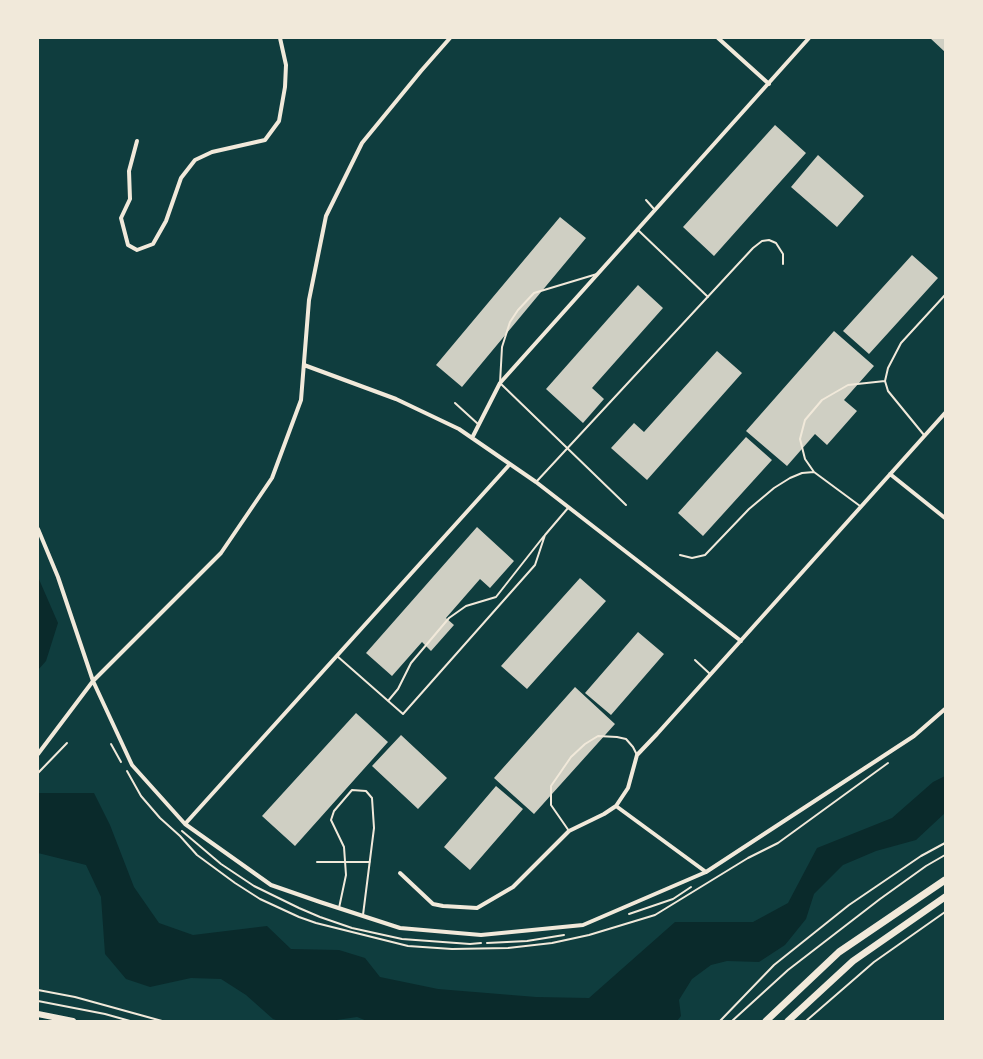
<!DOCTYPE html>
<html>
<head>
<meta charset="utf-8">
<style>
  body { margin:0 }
  #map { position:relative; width:983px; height:1059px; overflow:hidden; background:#0f3d3e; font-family:Lato,sans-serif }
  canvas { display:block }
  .frame { position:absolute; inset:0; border:39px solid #f1e9da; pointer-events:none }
</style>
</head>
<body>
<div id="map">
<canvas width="983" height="1059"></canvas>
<div class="frame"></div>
</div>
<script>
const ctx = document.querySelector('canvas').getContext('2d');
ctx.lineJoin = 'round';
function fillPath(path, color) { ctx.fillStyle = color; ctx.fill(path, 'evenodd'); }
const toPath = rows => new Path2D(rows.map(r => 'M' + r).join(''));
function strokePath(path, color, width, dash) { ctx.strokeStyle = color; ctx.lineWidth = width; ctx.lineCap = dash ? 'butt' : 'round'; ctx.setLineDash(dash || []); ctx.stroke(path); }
fillPath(toPath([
  [38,577,58,623,46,661,38,670],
  [945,776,945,813,916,840,876,851,843,865,814,894,806,919,785,945,759,962,727,961,711,965,692,979,679,1000,681,1016,677,1021,367,1021,357,1017,330,1021,279,1021,273,1019,246,995,221,979,191,978,150,987,126,979,105,954,101,897,86,865,38,853,38,793,94,793,110,825,134,887,159,923,193,935,267,926,291,949,339,950,365,958,380,977,438,989,536,997,589,998,675,922,753,922,788,903,817,848,892,818,933,782]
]), '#0a2a2b');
fillPath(toPath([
  [930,38,945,38,945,52],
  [775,125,806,153,714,256,683,227],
  [818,155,864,196,837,227,791,187],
  [560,217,586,238,462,387,436,365],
  [912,255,938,278,869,354,843,331],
  [638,285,663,308,592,388,604,399,583,423,546,389],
  [834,331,874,366,844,400,857,411,827,445,815,434,787,466,746,431],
  [717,351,742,373,647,480,611,448,634,423,644,432],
  [746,437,772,460,703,536,678,513],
  [477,527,514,561,490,588,480,579,446,618,454,625,431,651,422,642,392,676,366,653],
  [580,578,606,601,527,689,501,666],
  [638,632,664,654,611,715,585,693],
  [575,687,615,724,534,814,494,778],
  [356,713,388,742,295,846,262,816],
  [401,735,447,778,418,809,372,766],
  [496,786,523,809,470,870,444,847]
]), '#cfcfc3');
strokePath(toPath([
  [111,744,121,762],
  [127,771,141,796,160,818,180,836,197,855,235,883,260,899,299,917,316,923,408,946,452,949,508,948,552,943,589,935,655,915,748,858,778,843,888,763],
  [38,773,67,743],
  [182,831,221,864,254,886,299,908,320,917,352,928,402,939,470,944,481,943],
  [629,914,673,899,691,887],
  [487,943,527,941,564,935],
  [38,990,75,997,162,1021],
  [38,1001,105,1014,130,1021],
  [720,1021,774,965,849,905,921,856,945,843],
  [732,1021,788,970,880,899,926,866,945,855],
  [806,1021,874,962,945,912]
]), '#f1e9da', 2);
strokePath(toPath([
  [646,200,654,209],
  [638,230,708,297],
  [597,274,534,293,518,310,510,322,502,347,500,383,626,505],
  [455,403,478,424],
  [924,435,888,391,885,381,888,368,901,343,945,295],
  [814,472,805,459,800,439,805,420,822,400,848,385,885,381],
  [537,481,753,248,762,241,769,240,776,243,783,254,783,264],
  [680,555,692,558,705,555,749,509,774,488,790,478,802,473,814,472,860,506],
  [337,656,403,714,535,565,545,535,568,508],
  [695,660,710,674],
  [388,701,398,689,411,663,449,618,466,606,496,597,544,536],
  [569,831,551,805,551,786,571,757,585,744,598,736,617,737,626,739,633,747,637,755],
  [317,862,370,862],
  [339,908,346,875,344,847,331,820,334,811,352,790,366,791,372,798,374,828,363,915]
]), '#f1e9da', 2);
strokePath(toPath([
  [718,38,769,84],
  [137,141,129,171,130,199,121,218,128,245,137,250,153,244,166,221,181,178,195,160,212,152,265,140,279,121,285,87,286,65,280,38],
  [304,365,396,399,459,429,536,482,741,641],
  [472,438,500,383,809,38],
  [890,474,945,518],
  [38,529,58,577,93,681,132,765,185,824,271,885,320,902,400,928,481,935,583,925,706,872,914,736,945,709],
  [38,754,93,681,221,553,272,478,301,400,309,300,326,216,362,143,421,71,450,38],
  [616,806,706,872],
  [185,824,510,464],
  [400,873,433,904,443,906,477,908,513,887,569,831,604,814,616,806,628,788,637,755,657,734,945,413]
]), '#f1e9da', 4);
strokePath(toPath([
  [38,1014,73,1021]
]), '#f1e9da', 6);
strokePath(toPath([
  [766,1021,839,952,945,880],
  [788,1021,853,961,945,897]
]), '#f1e9da', 7);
</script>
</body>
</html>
